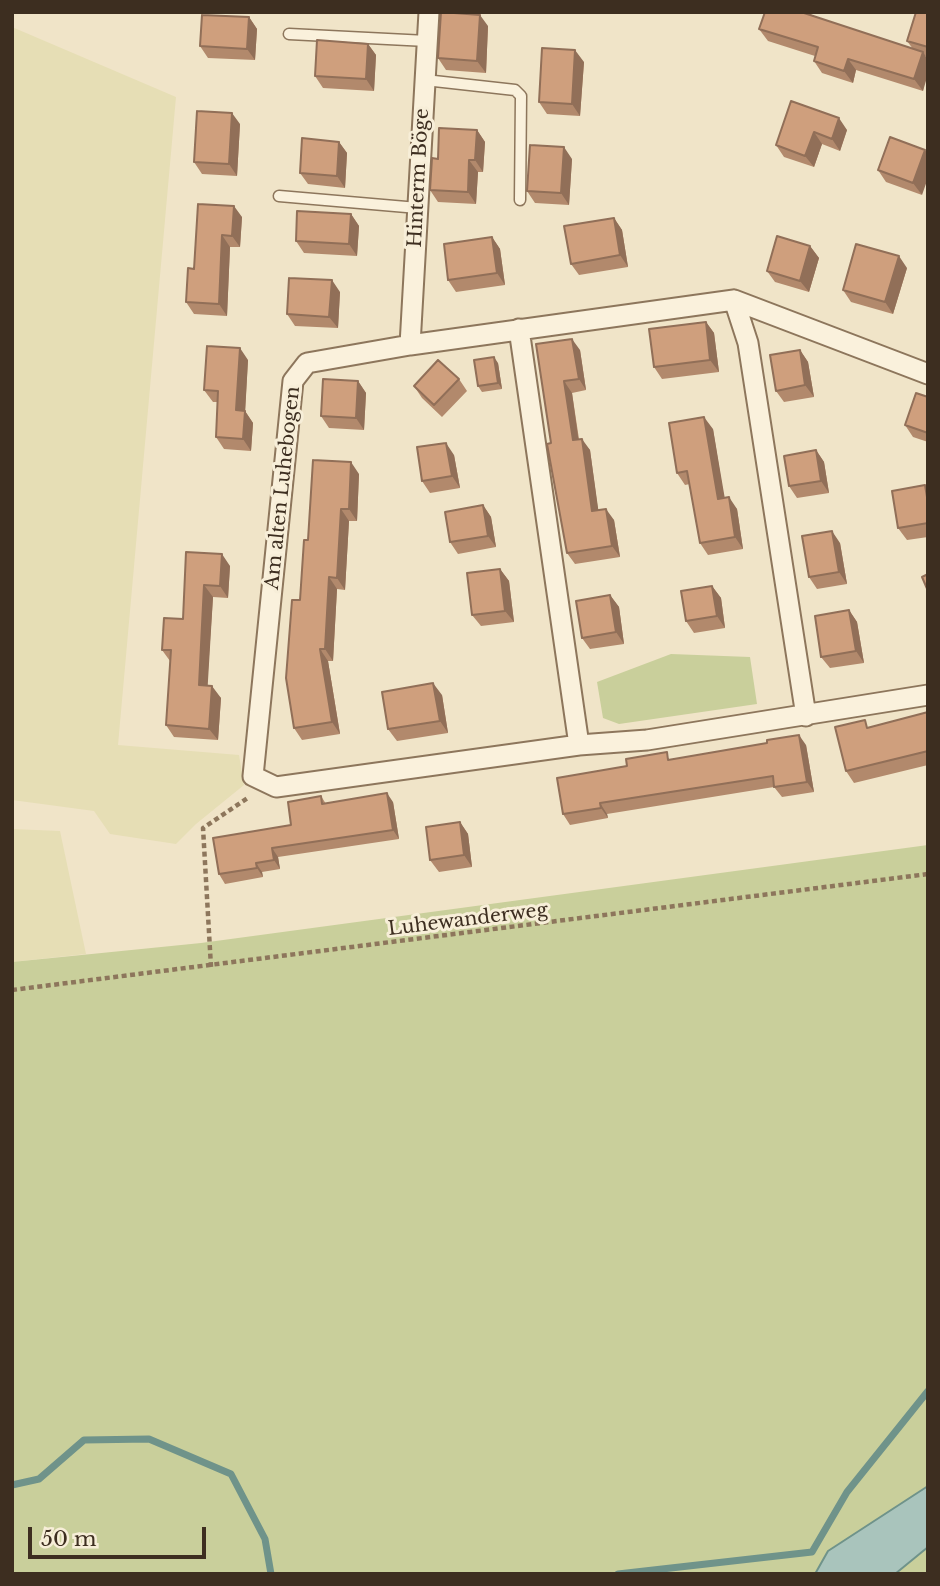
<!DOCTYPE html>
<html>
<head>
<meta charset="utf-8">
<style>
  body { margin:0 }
  #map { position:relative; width:940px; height:1586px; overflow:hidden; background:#f0e4c8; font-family:"Libre Baskerville",serif }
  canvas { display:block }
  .frame { position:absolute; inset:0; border:14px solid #3d2e20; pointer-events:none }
  .scale { position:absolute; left:28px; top:1527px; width:178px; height:32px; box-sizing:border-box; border:4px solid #3d2e20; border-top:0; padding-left:9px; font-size:21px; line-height:24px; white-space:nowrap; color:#3d2e20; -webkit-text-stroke:5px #f7eed8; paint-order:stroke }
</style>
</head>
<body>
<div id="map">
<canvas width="940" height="1586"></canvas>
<div class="frame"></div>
<div class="scale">50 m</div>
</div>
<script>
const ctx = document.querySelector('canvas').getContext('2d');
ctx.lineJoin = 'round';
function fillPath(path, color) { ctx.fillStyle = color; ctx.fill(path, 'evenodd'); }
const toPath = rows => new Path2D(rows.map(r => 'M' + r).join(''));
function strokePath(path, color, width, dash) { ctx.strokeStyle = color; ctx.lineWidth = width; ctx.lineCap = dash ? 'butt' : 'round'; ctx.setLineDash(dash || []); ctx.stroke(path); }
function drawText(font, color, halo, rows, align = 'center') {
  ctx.font = font + ' "Libre Baskerville",serif'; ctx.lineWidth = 6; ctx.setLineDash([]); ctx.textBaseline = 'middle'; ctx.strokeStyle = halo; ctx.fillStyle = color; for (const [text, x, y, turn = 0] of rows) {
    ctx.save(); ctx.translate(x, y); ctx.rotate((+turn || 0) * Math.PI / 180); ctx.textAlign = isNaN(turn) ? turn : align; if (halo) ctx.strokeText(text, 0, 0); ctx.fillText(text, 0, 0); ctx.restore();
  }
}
fillPath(toPath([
  [12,27,176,97,118,745,239,755,244,785,196,824,176,844,110,834,94,811,12,800],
  [12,829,60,831,86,954,12,962]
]), '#e6deb5');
fillPath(toPath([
  [671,654,750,657,757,704,619,724,603,718,597,682],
  [928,845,928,1486,828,1551,815,1574,12,1574,12,962,201,943],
  [928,1547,928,1574,895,1574]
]), '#c9cf9b');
const water = toPath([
  [928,1486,928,1547,895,1574,815,1574,828,1551,928,1486]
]);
fillPath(water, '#a9c4bc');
strokePath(water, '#6f938a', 2);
strokePath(toPath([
  [12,1485,39,1479,84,1440,149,1439,231,1474,265,1539,271,1574],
  [618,1574,812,1552,847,1492,928,1391]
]), '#6f938a', 7);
const service = toPath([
  [289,34,427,41],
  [425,80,515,90,521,96,520,200],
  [279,196,418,208]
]);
const minor = toPath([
  [734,300,748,343,806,716],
  [519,329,579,745],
  [410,345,429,12],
  [928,374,734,300,410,345,307,363,293,381,253,776,276,787,579,745,647,740,928,695]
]);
strokePath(service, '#8d765c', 13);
strokePath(minor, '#8d765c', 23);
strokePath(toPath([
  [211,967,203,828,249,797],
  [12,990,928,874]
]), '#8d765c', 4.5, [5, 3.5]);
strokePath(service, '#faf1dc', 10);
strokePath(minor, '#faf1dc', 19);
fillPath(toPath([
  [812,12,811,16,913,49,907,41,928,12,928,56,925,56,928,60,923,91,856,70,853,83,822,73,814,61,815,56,768,41,759,29],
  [249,17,257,29,255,60,208,58,200,46],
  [488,26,486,73,446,70,438,58],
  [368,44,376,55,374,91,323,88,315,76],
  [584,62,580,116,547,114,539,102],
  [791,101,847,130,840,151,822,144,814,167,784,157,776,145],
  [240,124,237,176,202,174,194,162],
  [477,130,485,142,483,172,478,172,476,204,438,202,430,190,438,159],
  [890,137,922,195,886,182,878,170],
  [339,142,347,153,345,188,308,184,300,173],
  [572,159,569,205,535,203,527,191],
  [198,204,242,217,240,247,230,247,227,316,194,314,186,302,194,269],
  [351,214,359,226,357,256,304,253,296,241],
  [614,218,622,230,628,267,579,275,571,264],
  [492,237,500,249,505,285,456,292,448,280],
  [810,246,819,258,809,292,775,282,767,271],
  [907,268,893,314,851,302,843,290],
  [340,292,338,328,295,326,287,314],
  [706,322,714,333,719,372,662,379,654,367],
  [536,344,580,350,586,390,572,393,579,439,590,450,598,510,614,520,620,557,575,564,567,553],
  [800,350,808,362,814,397,784,402,776,391],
  [248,360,245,411,253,423,251,451,224,449,216,437,218,402,213,402,204,390],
  [498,363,502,389,482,392,478,386],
  [459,379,467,391,442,417,422,398,414,386],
  [358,381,366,393,364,430,329,428,321,416],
  [928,397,928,442,913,437,905,425],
  [713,429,724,498,737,509,743,549,708,555,700,543,690,484,685,485,677,473],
  [816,450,824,462,829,493,797,498,789,486],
  [454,455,460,488,430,493,422,481],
  [359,474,357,521,349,521,345,590,337,589,333,661,328,661,340,734,302,740,294,728,300,600,308,540],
  [928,489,928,537,907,540,898,528],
  [483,505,491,517,496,547,458,554,450,542],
  [840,543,847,584,817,589,809,577],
  [186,552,230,566,228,598,213,597,207,686,221,698,218,740,174,737,166,725,170,661,162,650,183,619],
  [500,569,509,581,514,622,481,626,472,615],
  [712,586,721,598,725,628,694,633,686,621],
  [610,595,619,607,624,644,590,649,582,638],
  [849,610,857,622,864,663,830,668,821,657],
  [442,695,448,733,397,741,388,729],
  [928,712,928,765,854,783,846,771],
  [806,745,814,792,782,797,774,787,607,814,608,818,570,825,563,814,672,759],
  [321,796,326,804,393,802,399,839,278,857,280,869,262,872,263,877,225,884,219,874,291,825],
  [460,822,468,834,472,867,439,872,430,860]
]), '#b2896c');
fillPath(toPath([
  [480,15,488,26,486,73,477,61],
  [249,17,257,29,255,60,247,49],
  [368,44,376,55,374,91,366,79],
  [575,50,584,62,580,116,572,104],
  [923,52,928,60,928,74,923,91,914,79],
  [848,59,856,70,853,83,844,71],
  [232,113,240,124,237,176,229,164],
  [839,118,847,130,840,151,832,139],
  [477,130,485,142,483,172,475,160],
  [814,132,822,144,814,167,805,156],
  [339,142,347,153,345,188,337,176],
  [564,147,572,159,569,205,561,193],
  [925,150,928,154,928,178,922,195,913,183],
  [469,160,478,172,476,204,468,192],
  [234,206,242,217,240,247,232,236],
  [351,214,359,226,357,256,349,244],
  [614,218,622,230,628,267,620,255],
  [222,235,230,247,227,316,219,304],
  [492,237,500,249,505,285,497,273],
  [810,246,819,258,809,292,800,281],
  [899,256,907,268,893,314,885,302],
  [332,280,340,292,338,328,329,317],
  [706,322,714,333,719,372,710,360],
  [572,339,580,350,586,390,579,379],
  [240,348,248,360,245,414,245,411,253,423,251,451,243,439,236,410],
  [800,350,808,362,814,397,805,385],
  [494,357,498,363,502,389,498,383],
  [358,381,366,393,364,430,356,418],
  [564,381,572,393,580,451,573,440],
  [704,417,713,429,727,511,718,499],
  [582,439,590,450,600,522,592,511],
  [446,443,454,455,460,488,452,476],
  [816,450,824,462,829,493,821,481],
  [351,462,359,474,357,521,349,509],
  [729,497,737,509,743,549,735,537],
  [483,505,491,517,496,547,488,536],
  [341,509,349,521,345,590,337,578],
  [606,509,614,520,620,557,612,546],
  [832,531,840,543,847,584,839,572],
  [222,554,230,566,228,598,220,586],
  [500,569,509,581,514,622,505,611],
  [329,577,337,589,333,661,325,649],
  [204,585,213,597,207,697,199,685],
  [712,586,721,598,725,628,717,616],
  [610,595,619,607,624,644,616,632],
  [849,610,857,622,864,663,856,651],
  [320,649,328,661,340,734,332,722],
  [433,683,442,695,448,733,440,721],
  [212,686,221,698,218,740,209,729],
  [799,735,806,745,814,792,807,782],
  [387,793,393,802,399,839,393,830],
  [600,803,607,814,608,818,601,808],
  [460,822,468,834,472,867,464,855],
  [272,848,278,857,280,869,274,860],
  [256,863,262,872,263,877,257,868]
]), '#916f58');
const building = toPath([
  [441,12,480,15,477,61,438,58,441,12],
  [765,12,801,12,923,52,914,79,848,59,844,71,814,61,818,47,759,29,765,12],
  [916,12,928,12,928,47,907,41,916,12],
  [202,15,249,17,247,49,200,46,202,15],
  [317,40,368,44,366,79,315,76,317,40],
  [542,48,575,50,572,104,539,102,542,48],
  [791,101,839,118,832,139,814,132,805,156,776,145,791,101],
  [197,111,232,113,229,164,194,162,197,111],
  [439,128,477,130,475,160,469,160,468,192,430,190,432,158,438,159,439,128],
  [890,137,925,150,913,183,878,170,890,137],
  [302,138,339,142,337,176,300,173,302,138],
  [530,145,564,147,561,193,527,191,530,145],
  [198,204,234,206,232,236,222,235,219,304,186,302,188,268,194,269,198,204],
  [297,211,351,214,349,244,296,241,297,211],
  [614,218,620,255,571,264,564,226,614,218],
  [777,236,810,246,800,281,767,271,777,236],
  [492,237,497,273,448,280,444,244,492,237],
  [856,244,899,256,885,302,843,290,856,244],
  [289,278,332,280,329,317,287,314,289,278],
  [706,322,710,360,654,367,649,329,706,322],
  [572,339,579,379,564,381,573,440,582,439,592,511,606,509,612,546,567,553,547,444,551,443,536,344,572,339],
  [207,346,240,348,236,410,245,411,243,439,216,437,218,391,204,390,207,346],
  [800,350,805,385,776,391,770,355,800,350],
  [494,357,498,383,478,386,474,360,494,357],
  [438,360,459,379,434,405,414,386,438,360],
  [323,379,358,381,356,418,321,416,323,379],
  [916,393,928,397,928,433,905,425,916,393],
  [704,417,718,499,729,497,735,537,700,543,687,471,677,473,669,423,704,417],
  [446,443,452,476,422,481,417,447,446,443],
  [816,450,821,481,789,486,784,456,816,450],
  [313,460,351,462,349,509,341,509,337,578,329,577,325,649,320,649,332,722,294,728,286,678,292,600,300,600,304,540,308,540,313,460],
  [925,485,928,503,928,523,898,528,892,491,925,485],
  [483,505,488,536,450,542,445,512,483,505],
  [832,531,839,572,809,577,802,536,832,531],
  [186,552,222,554,220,586,204,585,199,685,212,686,209,729,166,725,171,650,162,650,164,618,183,619,186,552],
  [500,569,505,611,472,615,467,573,500,569],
  [928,574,928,591,922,577,928,574],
  [712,586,717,616,686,621,681,591,712,586],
  [610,595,616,632,582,638,576,601,610,595],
  [849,610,856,651,821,657,815,616,849,610],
  [433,683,440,721,388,729,382,692,433,683],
  [928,712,928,751,846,771,835,727,865,720,867,728,928,712],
  [799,735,807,782,774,787,773,776,600,803,601,808,563,814,557,778,627,766,626,759,667,752,668,760,767,743,767,740,799,735],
  [387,793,393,830,272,848,274,860,256,863,257,868,219,874,213,838,291,825,288,802,321,796,322,804,387,793],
  [460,822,464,855,430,860,426,827,460,822]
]);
fillPath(building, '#cf9f7d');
strokePath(building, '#916f58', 2);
drawText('19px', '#3d2e20', '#f7eed8', [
  ["Hinterm Böge",419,178,-87],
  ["Am alten Luhebogen",283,488,-84],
  ["Luhewanderweg",468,920,-7]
]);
</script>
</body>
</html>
